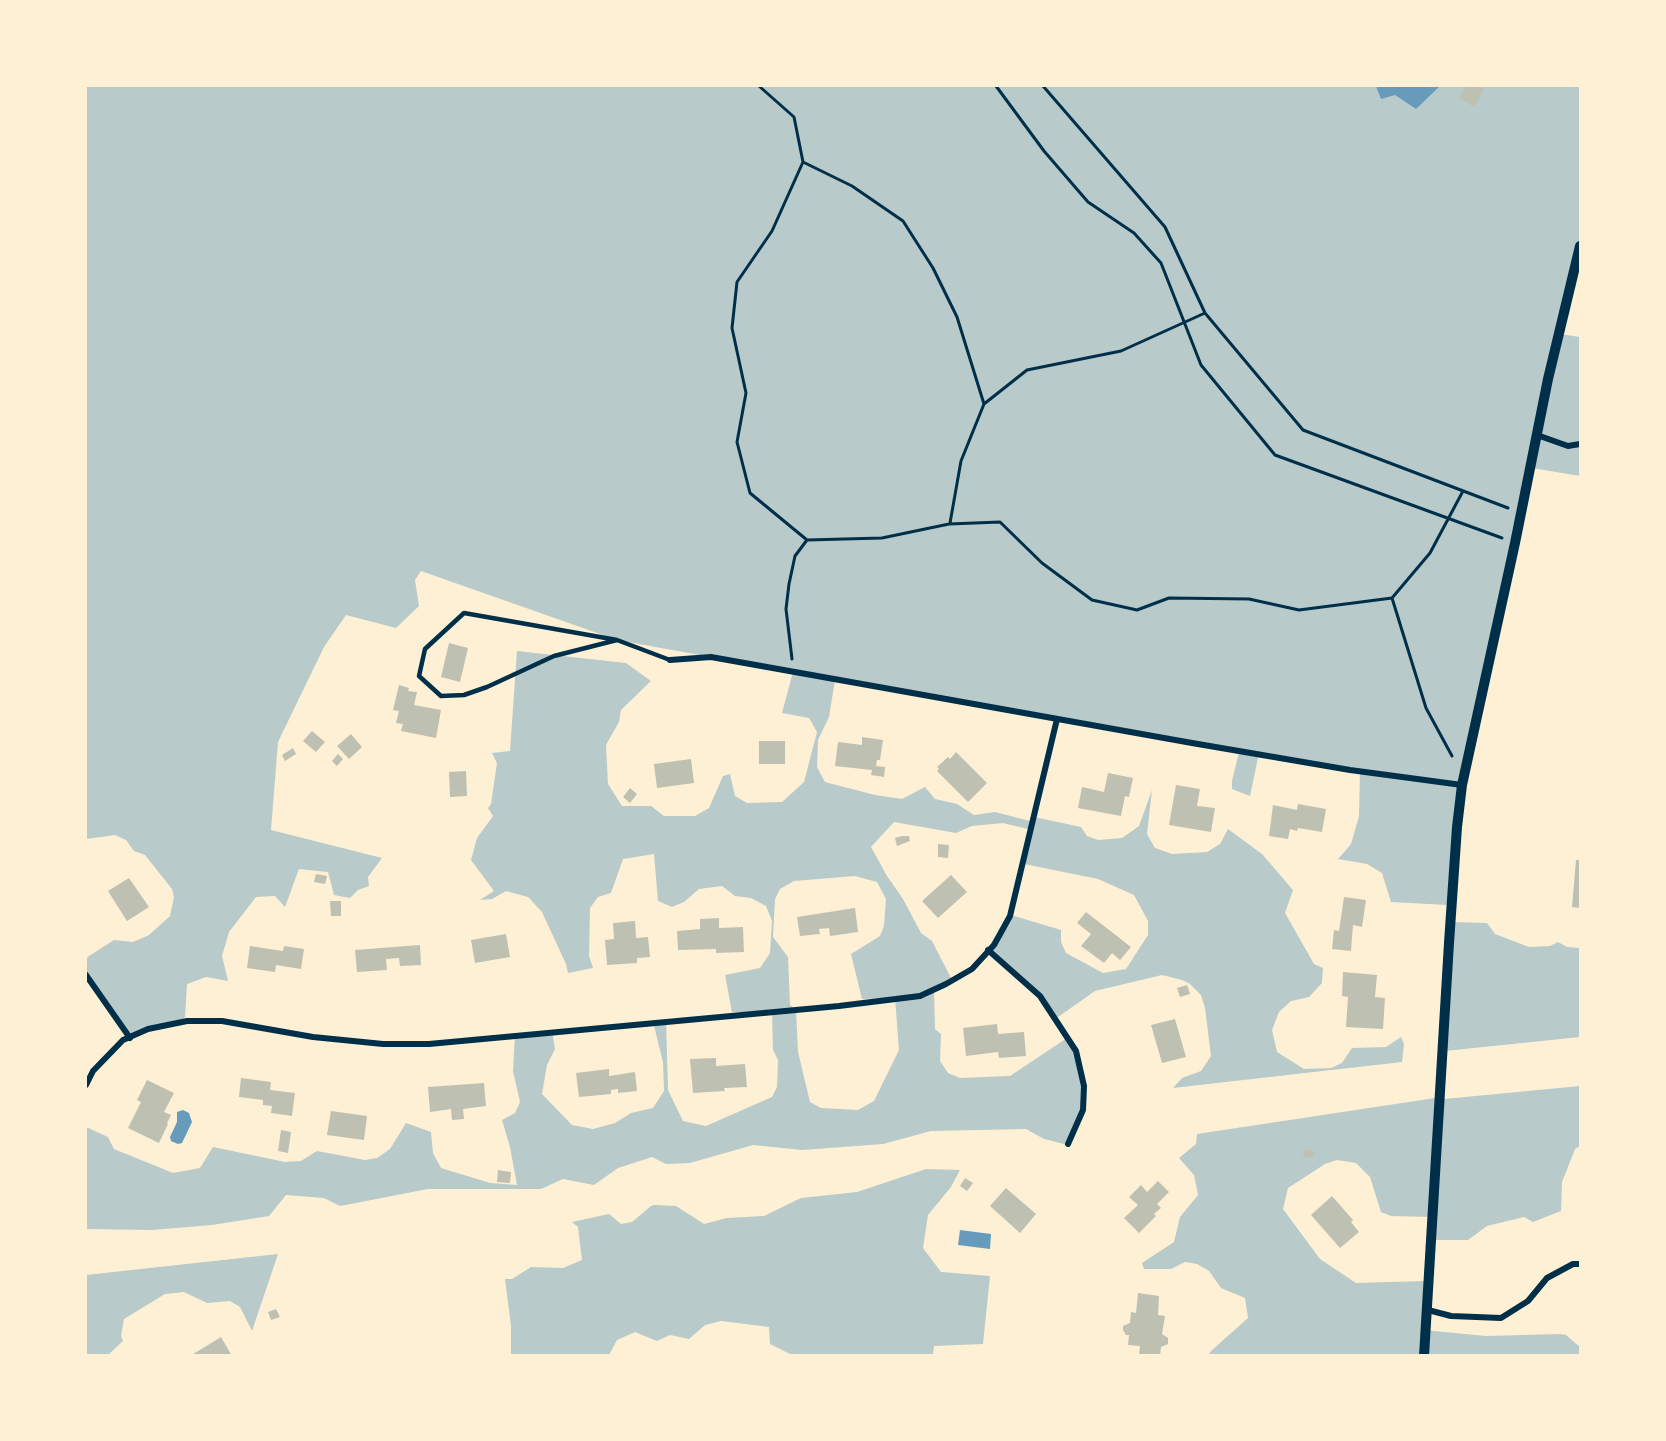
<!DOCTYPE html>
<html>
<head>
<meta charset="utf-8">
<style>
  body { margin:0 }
  #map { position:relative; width:1666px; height:1441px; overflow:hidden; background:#fdf0d5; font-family:"Source Sans 3",sans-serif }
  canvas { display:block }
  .frame { position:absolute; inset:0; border:87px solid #fdf0d5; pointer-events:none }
</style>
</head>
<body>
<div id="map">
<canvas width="1666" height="1441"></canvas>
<div class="frame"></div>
</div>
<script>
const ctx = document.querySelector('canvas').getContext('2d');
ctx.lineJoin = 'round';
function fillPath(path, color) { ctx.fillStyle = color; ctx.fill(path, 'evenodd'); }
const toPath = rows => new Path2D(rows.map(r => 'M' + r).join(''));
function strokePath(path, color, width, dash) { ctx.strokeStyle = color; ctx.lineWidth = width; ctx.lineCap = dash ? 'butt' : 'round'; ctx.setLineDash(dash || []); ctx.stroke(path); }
fillPath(toPath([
  [86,86,1580,86,1580,266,1560,334,1580,337,1580,476,1532,468,1462,785,1447,905,1391,902,1382,873,1367,864,1338,859,1351,844,1359,816,1360,772,1259,753,1250,796,1232,789,1232,781,1239,752,835,680,829,717,818,740,817,767,825,782,875,795,902,799,925,787,935,799,957,804,974,815,995,812,1030,821,1034,817,1081,827,1087,836,1098,840,1122,838,1139,826,1152,790,1147,834,1155,848,1172,854,1207,852,1220,844,1228,829,1262,854,1293,890,1285,913,1314,964,1323,968,1322,983,1309,997,1291,1001,1279,1012,1272,1030,1277,1052,1304,1069,1331,1068,1342,1063,1352,1048,1386,1047,1401,1037,1404,1044,1402,1062,1173,1088,1182,1078,1201,1071,1211,1056,1205,1008,1201,995,1190,984,1182,980,1162,975,1095,991,1058,1017,1053,1015,1040,994,992,952,989,946,1011,915,1061,930,1061,942,1066,953,1103,973,1126,969,1148,935,1148,921,1134,895,1098,879,1024,864,1028,829,1003,823,972,826,956,833,894,822,871,847,887,876,903,899,921,933,932,941,951,978,934,990,935,1029,941,1034,940,1061,948,1073,960,1078,1010,1076,1067,1038,1076,1051,1084,1084,1077,1129,1068,1145,1044,1139,1026,1129,931,1131,883,1144,802,1150,753,1145,690,1163,666,1164,652,1157,618,1168,594,1185,563,1179,541,1189,428,1189,340,1206,324,1198,286,1195,269,1216,212,1225,152,1230,86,1229,86,1127,108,1137,114,1149,173,1173,200,1168,213,1147,285,1162,301,1161,317,1151,365,1160,377,1158,390,1149,406,1123,431,1132,433,1153,441,1168,490,1183,517,1185,510,1147,502,1120,515,1113,520,1102,513,1071,515,1035,552,1031,555,1049,547,1065,542,1094,572,1125,593,1129,615,1123,631,1113,653,1108,664,1091,663,1062,653,1022,658,1020,666,1020,668,1090,683,1121,706,1126,772,1097,777,1087,778,1060,773,1050,772,1012,732,1012,725,975,760,968,770,953,772,921,766,906,751,898,735,896,722,886,699,889,684,902,672,907,658,901,654,854,623,859,611,893,598,897,590,908,589,956,593,968,568,973,566,964,542,912,528,897,506,891,492,899,480,900,494,891,471,860,477,838,493,816,488,808,491,804,497,763,492,753,510,751,517,651,626,663,651,681,621,710,619,722,606,745,608,784,622,806,651,806,664,816,695,816,709,808,723,776,730,774,735,796,747,803,782,802,804,782,817,732,809,718,782,713,793,672,617,640,421,571,415,580,419,606,396,628,346,615,324,647,278,742,271,830,382,858,368,877,369,886,358,890,350,898,334,895,328,872,299,869,285,907,275,896,256,897,229,932,222,956,228,981,206,977,187,984,185,1017,182,1020,128,1035,86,975,86,958,114,940,133,942,149,935,170,916,174,897,172,889,145,855,134,851,126,840,115,835,86,839],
  [855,876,877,882,886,899,884,926,880,936,851,954,862,999,895,998,899,1050,874,1101,858,1110,821,1108,810,1102,798,1052,796,1010,790,1005,788,957,773,937,775,899,780,889,794,881],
  [1449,922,1487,923,1495,934,1529,947,1550,946,1558,942,1567,947,1580,948,1580,1037,1445,1051],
  [1580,1086,1580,1146,1575,1149,1562,1182,1561,1211,1533,1222,1524,1217,1487,1226,1468,1240,1430,1240,1430,1217,1391,1216,1381,1212,1370,1177,1356,1163,1337,1160,1325,1164,1288,1188,1283,1209,1320,1259,1356,1283,1425,1281,1424,1330,1486,1336,1560,1334,1566,1335,1580,1347,1580,1355,1208,1355,1211,1351,1248,1318,1245,1298,1221,1288,1209,1271,1197,1264,1185,1262,1171,1269,1144,1269,1142,1263,1174,1242,1180,1217,1198,1195,1194,1175,1179,1158,1196,1144,1197,1134,1435,1098,1444,1099],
  [926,1169,960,1170,951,1187,928,1215,923,1248,941,1272,990,1276,983,1344,934,1346,933,1355,792,1355,770,1344,769,1327,721,1321,705,1325,689,1339,670,1335,657,1341,635,1332,617,1340,609,1355,511,1355,511,1326,505,1279,512,1279,531,1267,563,1268,582,1260,578,1227,572,1222,609,1214,621,1224,632,1222,651,1206,654,1205,676,1206,704,1224,727,1218,764,1216,801,1198,857,1192],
  [278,1254,252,1331,240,1307,230,1301,207,1303,184,1292,165,1294,124,1319,121,1336,123,1341,108,1355,86,1355,86,1275]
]), '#b9caca');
fillPath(toPath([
  [1376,86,1440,86,1416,109,1395,95,1381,99],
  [183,1110,189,1113,192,1122,182,1143,178,1144,171,1141,170,1137,177,1122,177,1112],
  [960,1230,991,1234,990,1249,958,1245]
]), '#669bbc');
fillPath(toPath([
  [1466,86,1478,86,1484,89,1474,107,1459,98],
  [449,643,468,648,460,682,441,677],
  [399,685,409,688,408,691,417,692,414,705,441,710,436,738,401,731,403,724,396,723,399,711,393,710],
  [312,731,325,742,316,752,303,741],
  [351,734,362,747,349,759,337,746],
  [862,737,883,740,880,760,877,760,876,766,885,767,884,777,871,775,872,770,835,766,838,742,862,745],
  [759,741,785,741,785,764,759,764],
  [293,748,296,754,285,761,282,755],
  [956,752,987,783,968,802,937,771,939,769,937,767,948,757,950,759],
  [338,754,343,759,337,766,332,761],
  [691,759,694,783,657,788,654,764],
  [466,771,467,796,450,797,449,772],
  [1108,773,1133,778,1129,797,1125,796,1121,816,1078,808,1082,787,1104,792],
  [1176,785,1200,789,1197,806,1215,808,1211,832,1169,825],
  [630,788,637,794,630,803,623,797],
  [1298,804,1326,809,1322,832,1298,828,1297,831,1290,829,1288,839,1269,836,1273,805,1297,810],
  [902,836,909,836,910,841,897,846,895,838],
  [938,844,949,845,948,858,938,857],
  [1576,860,1580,860,1580,908,1572,907],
  [316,874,327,876,325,884,314,882],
  [951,875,967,892,938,918,922,901],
  [129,878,149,907,127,921,108,891],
  [1344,897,1366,900,1362,927,1353,925,1351,951,1332,949,1334,930,1339,931],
  [330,901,341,901,341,916,331,916],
  [855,908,858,932,830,936,829,928,819,929,820,934,800,936,797,917],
  [1086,912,1131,947,1120,960,1112,953,1104,963,1081,946,1091,934,1077,923],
  [719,918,719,928,743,927,744,952,716,953,716,949,678,950,677,931,700,929,700,919],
  [635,921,636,938,648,937,650,957,637,958,637,963,607,965,605,940,614,939,613,923],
  [506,934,510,957,475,963,471,940],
  [420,945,421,965,400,966,399,958,386,959,387,970,357,972,355,950],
  [250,946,283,951,284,946,304,949,301,969,276,965,275,972,247,968],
  [1343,972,1377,975,1375,997,1385,998,1383,1029,1346,1027,1348,997,1342,996],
  [1187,985,1190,994,1180,997,1177,988],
  [1175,1019,1186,1057,1162,1063,1151,1025],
  [997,1024,998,1034,1024,1032,1026,1056,999,1058,998,1052,966,1056,963,1028],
  [716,1058,716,1066,745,1064,747,1087,724,1088,725,1091,693,1093,690,1059],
  [609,1069,609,1076,635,1072,637,1091,618,1093,618,1089,611,1090,611,1094,579,1097,576,1073],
  [241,1078,271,1082,270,1090,295,1093,292,1116,271,1113,272,1106,263,1105,263,1100,239,1097],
  [147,1080,174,1093,164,1112,171,1115,167,1123,168,1124,159,1143,128,1128,141,1102,137,1100],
  [484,1083,486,1106,463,1109,464,1119,452,1120,451,1109,430,1112,428,1087],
  [331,1111,367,1116,364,1140,327,1135],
  [281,1130,291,1132,288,1153,278,1151],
  [1313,1150,1314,1157,1304,1158,1303,1151],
  [498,1170,511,1172,510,1183,497,1182],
  [965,1178,973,1183,967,1191,960,1186],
  [1158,1181,1169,1192,1157,1204,1161,1208,1154,1214,1156,1216,1139,1233,1124,1218,1138,1205,1129,1197,1141,1185,1147,1192],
  [1006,1188,1036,1214,1020,1233,990,1206],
  [1332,1196,1353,1220,1351,1222,1359,1232,1340,1248,1311,1215],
  [1138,1293,1159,1296,1158,1315,1165,1316,1162,1334,1168,1338,1168,1344,1161,1347,1160,1356,1139,1356,1140,1346,1128,1345,1129,1335,1126,1335,1123,1330,1123,1326,1130,1323,1131,1312,1136,1313],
  [276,1309,280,1317,271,1320,268,1312],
  [221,1337,232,1356,190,1356]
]), '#bec0b2');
strokePath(toPath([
  [759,86,794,117,803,162,772,231,737,282,732,328,746,393,737,442,750,493,807,540,882,538,949,524,1000,522,1042,563,1092,600,1137,610,1169,598,1249,599,1299,610,1392,598,1430,553,1463,491],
  [996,86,1044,151,1088,202,1134,233,1161,263,1201,365,1275,455,1502,538],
  [1043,86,1165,227,1205,313,1303,430,1508,508],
  [803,162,852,186,903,221,933,268,957,317,984,404],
  [950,523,961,461,984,404,1027,370,1121,351,1205,313],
  [1392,598,1426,708,1452,756],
  [792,659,786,609,789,584,795,556,807,540]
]), '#003049', 3);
strokePath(toPath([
  [617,640,554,656,487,687,464,695,441,696,419,676,425,649,464,613,617,640,670,660]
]), '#003049', 4.5);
strokePath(toPath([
  [1537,435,1568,446,1580,444],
  [670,660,711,657,1192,743,1350,770,1462,785],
  [988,950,1040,996,1076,1051,1084,1086,1083,1110,1068,1144],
  [86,975,130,1038],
  [86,1085,93,1071,123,1040,148,1029,187,1021,222,1021,313,1037,383,1044,429,1044,839,1006,920,996,946,984,972,969,994,945,1010,916,1057,719],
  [1428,1310,1451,1316,1501,1318,1528,1301,1547,1278,1573,1264,1580,1264]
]), '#003049', 6);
strokePath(toPath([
  [1424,1356,1449,943,1457,827,1462,785,1515,543,1548,379,1580,246]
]), '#003049', 10);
</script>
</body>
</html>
